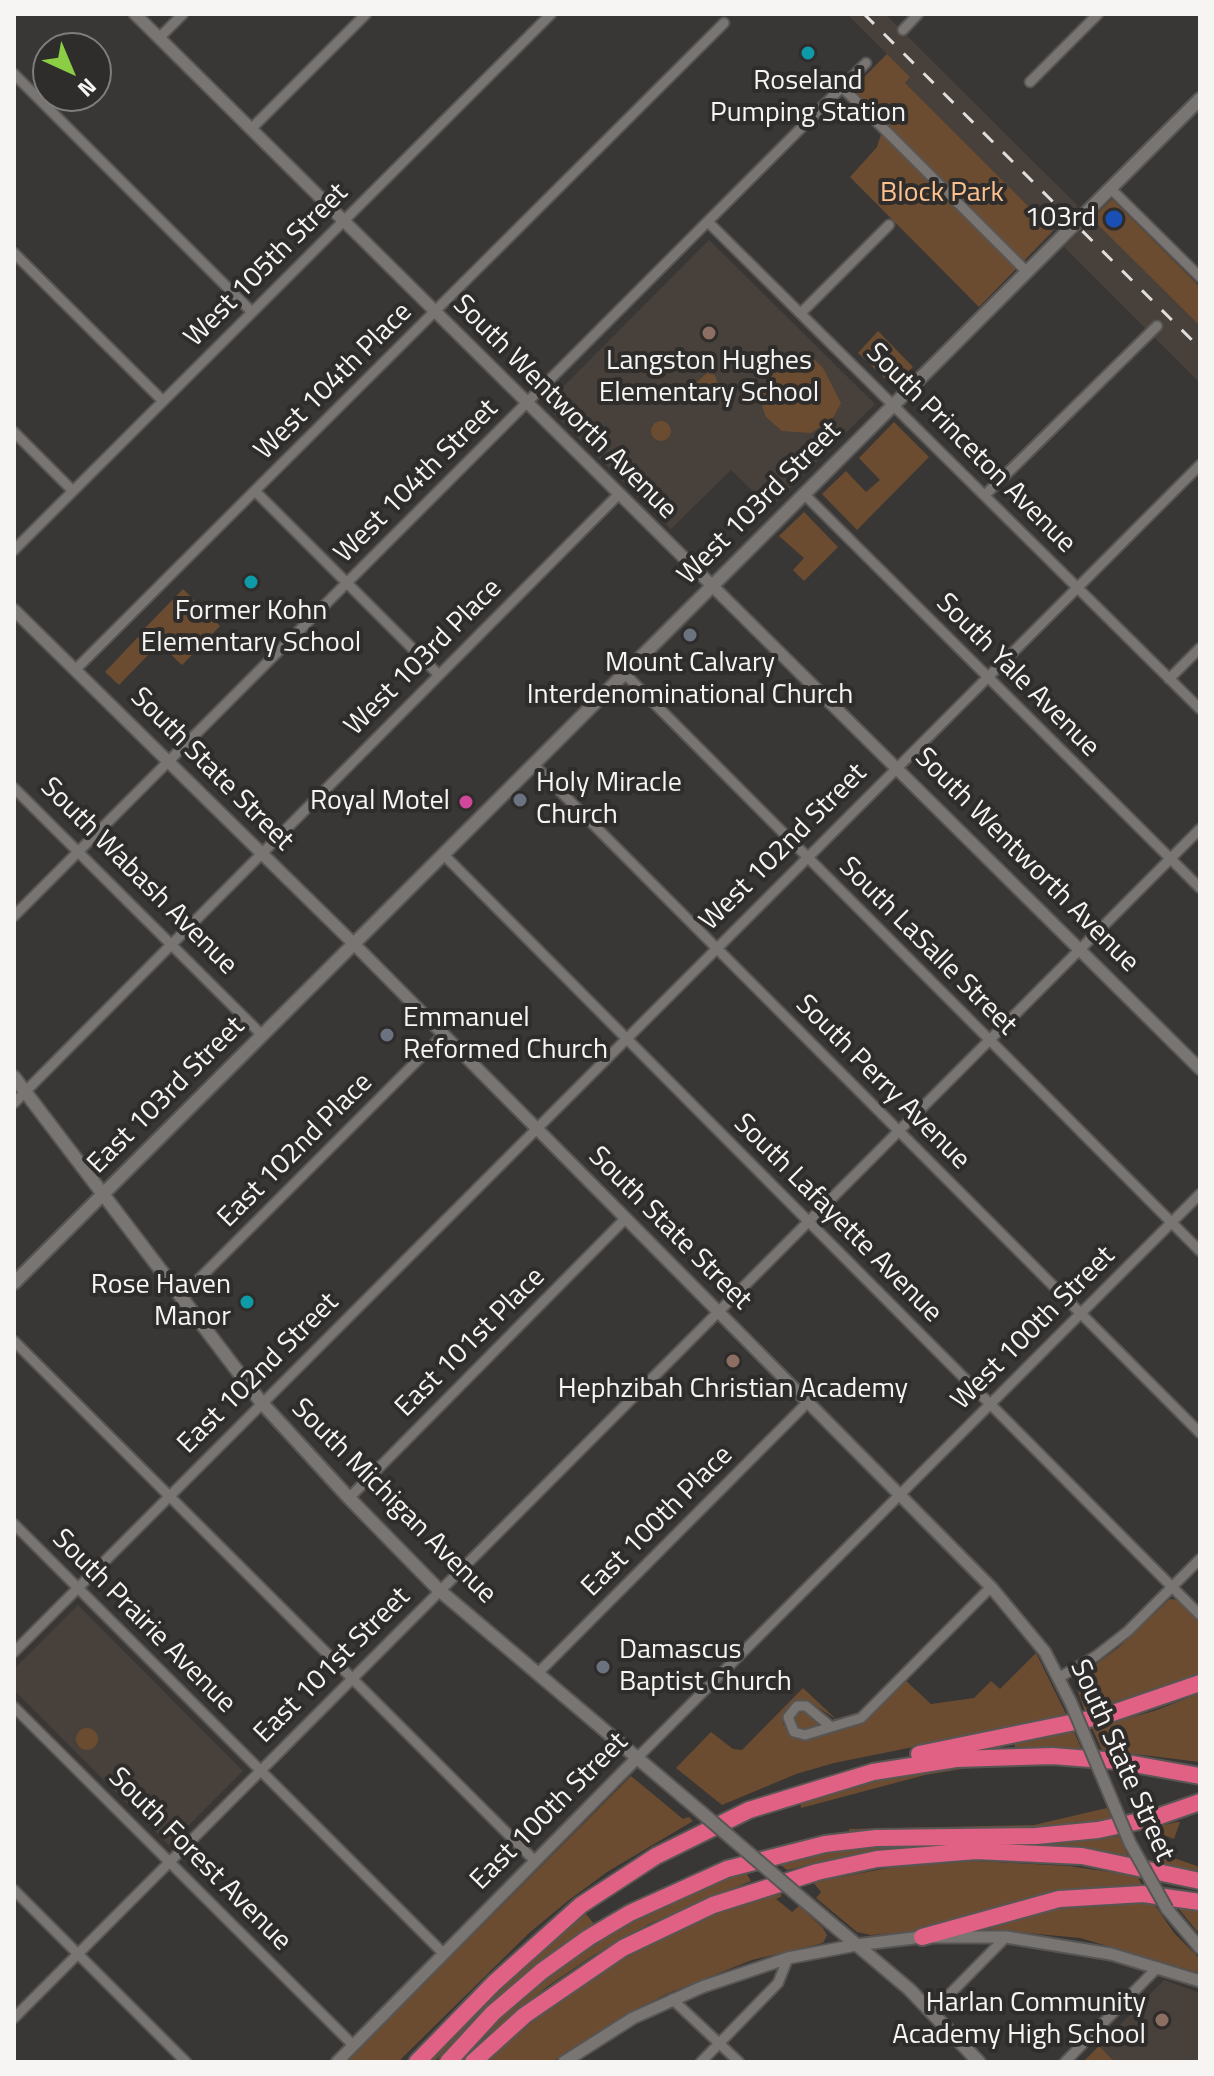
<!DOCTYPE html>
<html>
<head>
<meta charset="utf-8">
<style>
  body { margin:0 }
  #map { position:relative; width:1214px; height:2076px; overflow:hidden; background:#393735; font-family:"Titillium Web",sans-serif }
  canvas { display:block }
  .frame { position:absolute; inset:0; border:16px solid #f6f5f3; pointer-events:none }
  .north { position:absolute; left:32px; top:32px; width:80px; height:80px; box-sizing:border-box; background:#2f2d2b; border:2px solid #7f7d7b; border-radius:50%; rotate:136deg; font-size:22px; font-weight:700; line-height:32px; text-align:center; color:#f6f5f3 }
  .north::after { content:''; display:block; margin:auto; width:28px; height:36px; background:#8bce46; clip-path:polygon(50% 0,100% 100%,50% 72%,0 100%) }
</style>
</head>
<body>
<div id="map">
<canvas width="1214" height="2076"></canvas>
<div class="frame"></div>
<div class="north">N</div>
</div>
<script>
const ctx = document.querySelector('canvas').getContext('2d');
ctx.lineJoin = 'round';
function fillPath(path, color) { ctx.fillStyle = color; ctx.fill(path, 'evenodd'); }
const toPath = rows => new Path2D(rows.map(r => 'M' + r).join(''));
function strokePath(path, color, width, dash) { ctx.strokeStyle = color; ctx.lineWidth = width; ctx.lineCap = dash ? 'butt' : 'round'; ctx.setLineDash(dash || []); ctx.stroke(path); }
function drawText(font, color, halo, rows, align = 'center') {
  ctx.font = font + ' "Titillium Web",sans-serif'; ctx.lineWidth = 8; ctx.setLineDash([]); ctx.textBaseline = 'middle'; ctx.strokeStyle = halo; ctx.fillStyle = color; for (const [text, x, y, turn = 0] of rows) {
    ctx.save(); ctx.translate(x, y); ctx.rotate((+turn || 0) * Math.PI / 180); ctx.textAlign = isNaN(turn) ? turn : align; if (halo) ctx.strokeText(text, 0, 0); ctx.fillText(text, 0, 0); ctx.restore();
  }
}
fillPath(toPath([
  [847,14,885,14,1078,206,1053,231,905,83,910,77],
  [1092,219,1200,326,1200,383,1064,247],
  [709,240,875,404,770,508,731,470,671,529,545,405],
  [78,1605,243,1771,169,1845,14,1690,14,1669],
  [1164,1980,1200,1993,1200,2062,1115,2062,1099,2046]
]), '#48403a');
fillPath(toPath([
  [887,54,910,77,905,83,1053,231,979,307,850,177,877,147,885,122,852,89],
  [1112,199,1200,287,1200,326,1092,219],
  [878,331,913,367,893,386,858,353],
  [791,354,810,355,823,368,841,403,833,418,811,433,782,431,766,417,760,400,774,370],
  [707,373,715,375,717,382,708,397,699,399,693,392,693,386],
  '651 431a10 10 0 1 1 20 0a10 10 0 1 1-20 0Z',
  [894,422,929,457,857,530,822,494,846,471,866,492,880,480,859,458],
  [804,512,838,547,804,581,793,570,804,558,779,536],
  [183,589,220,626,182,665,144,629],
  [138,637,152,651,119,685,105,672],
  [1170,1599,1177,1600,1200,1623,1200,1673,1085,1712,1077,1688,1081,1675,1118,1648],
  [1036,1653,1067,1716,834,1763,796,1774,722,1805,676,1768,711,1732,733,1749,742,1750,803,1688,837,1720,807,1700,793,1703,786,1710,783,1724,792,1735,808,1740,860,1724,905,1680,931,1704,974,1698,991,1681,1000,1689],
  [1200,1693,1200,1762,1102,1750,1092,1728,1154,1711],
  [806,1711,820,1723,820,1724,805,1730,796,1728,795,1714],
  '76 1739a11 11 0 1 1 22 0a11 11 0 1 1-22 0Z',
  [1074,1732,1082,1750,1015,1747,1014,1743],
  [986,1765,925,1775,801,1808,800,1802,888,1778],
  [631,1776,683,1819,689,1817,693,1821,607,1872,569,1900,529,1933,398,2062,346,2062],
  [1107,1808,1112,1820,1048,1827,920,1828,849,1834,849,1829,1034,1825],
  [1177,1822,1180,1822,1174,1839,1147,1829],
  [1119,1836,1128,1856,1032,1844,1092,1840],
  [1154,1844,1170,1850,1168,1856,1200,1867,1200,1873,1163,1864],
  [924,1845,856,1854,787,1870,777,1862,862,1846],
  [976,1861,1069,1866,1137,1876,1145,1890,918,1931,871,1935,857,1932,816,1898,821,1892,813,1882,894,1867],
  [745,1871,751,1881,649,1924,594,1955,548,1986,462,2056,523,1996,584,1949,684,1894],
  [777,1891,782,1896,776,1899,792,1912,799,1906,823,1928,827,1935,823,1943,752,1960,669,1993,630,2012,552,2062,485,2062,556,2002,630,1955,699,1920],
  [1152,1901,1174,1933,1200,1959,1200,1973,1080,1938,975,1928,1065,1905],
  [1174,1903,1200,1906,1200,1934,1196,1930],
  [586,1914,594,1924,521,1977,434,2062,429,2062,535,1956],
  [1099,2046,1115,2062,1083,2062]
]), '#6b4c31');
const minor = toPath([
  [903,30,918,14],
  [159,38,183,14],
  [14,74,252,312],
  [1030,82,1098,14],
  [842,87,1027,272],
  [251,129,366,14],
  [1110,188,1200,277],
  [708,222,1200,709],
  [14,253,163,401],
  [801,313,889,225],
  [14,432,73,491],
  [255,491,439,675],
  [804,494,1200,888],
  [985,495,1157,326],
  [14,550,551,14],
  [75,670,724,23],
  [624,673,1200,1251],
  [1169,679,1200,648],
  [533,764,1200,1433],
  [14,788,262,1035],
  [443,854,1200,1615],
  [14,916,866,63],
  [14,1103,618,495],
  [180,1298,443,1035],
  [14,1341,535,1861],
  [349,1498,625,1219],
  [14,1524,444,1954],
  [14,1652,1200,465],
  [538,1673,808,1402],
  [1060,1677,1096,1656,1128,1631,1200,1559],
  [14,1707,353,2045],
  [830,1726,806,1706,797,1706,788,1717,794,1732,805,1735,861,1718,991,1587],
  [637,1758,1200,1194],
  [14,1890,186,2062],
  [672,1999,739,2062],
  [932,2012,1006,1937],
  [14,2018,1200,829],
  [701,2062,778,1983,788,1958],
  [1065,2062,1158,1967]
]);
const tertiary = toPath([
  [135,14,1200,1069],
  [14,610,353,943,991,1587,1045,1652,1071,1703],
  [1167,1909,1200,1948],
  [337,2062,637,1758],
  [564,2062,633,2018,702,1987,788,1958,856,1945,922,1937,1006,1937,1111,1954,1200,1981]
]);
const secondary = toPath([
  [14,1077,261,1402,349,1498,439,1590,701,1812],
  [14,1283,1200,99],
  [794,1892,909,1989,979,2062]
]);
const motorway = toPath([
  [919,1754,1104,1716,1200,1683],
  [922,1937,1059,1899,1143,1894,1200,1902],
  [417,2062,494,1983,581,1905,656,1856,749,1810,873,1772,956,1759,1052,1756,1117,1761,1200,1776],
  [448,2062,493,2013,542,1971,588,1938,630,1913,727,1869,825,1844,876,1838,1036,1836,1098,1830,1154,1818,1200,1802],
  [473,2062,525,2015,623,1948,713,1905,817,1872,877,1859,976,1851,1082,1856,1200,1881]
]);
strokePath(minor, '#585654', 13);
strokePath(tertiary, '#585654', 15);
strokePath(secondary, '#585654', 16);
strokePath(motorway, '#585654', 20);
strokePath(minor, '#787573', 9);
strokePath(tertiary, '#787573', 11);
strokePath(secondary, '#787573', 12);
strokePath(motorway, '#e06183', 16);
strokePath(toPath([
  [864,14,1200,348]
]), '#e0dedc', 3, [14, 14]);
const tertiaryBridge = toPath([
  [1071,1703,1130,1843,1167,1909]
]);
const secondaryBridge = toPath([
  [701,1812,794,1892]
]);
strokePath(tertiaryBridge, '#585654', 15, []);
strokePath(secondaryBridge, '#585654', 16, []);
strokePath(tertiaryBridge, '#787573', 11);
strokePath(secondaryBridge, '#787573', 12);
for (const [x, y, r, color] of [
  [808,53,8,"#0f9aa8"],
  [1114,219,10,"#1a4fb4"],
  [709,333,8,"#8d6e63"],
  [251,582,8,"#0f9aa8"],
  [690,635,8,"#6b7280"],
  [520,800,8,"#6b7280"],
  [466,802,8,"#d1479c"],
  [387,1035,8,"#6b7280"],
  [247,1302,8,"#0f9aa8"],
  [733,1361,8,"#8d6e63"],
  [603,1667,8,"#6b7280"],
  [1162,2020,8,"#8d6e63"]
]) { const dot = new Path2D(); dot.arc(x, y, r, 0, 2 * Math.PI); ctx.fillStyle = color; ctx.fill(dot); strokePath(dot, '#2f2d2b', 3); }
drawText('28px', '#f6f5f3', '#2f2d2b', [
  ["Roseland",808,82],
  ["Pumping Station",808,114],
  ["103rd",1096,219,"right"],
  ["Langston Hughes",709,362],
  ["Elementary School",709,394],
  ["Former Kohn",251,612],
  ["Elementary School",251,644],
  ["Mount Calvary",690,664],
  ["Interdenominational Church",690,696],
  ["Holy Miracle",536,784,"left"],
  ["Church",536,816,"left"],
  ["Royal Motel",450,802,"right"],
  ["Emmanuel",403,1019,"left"],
  ["Reformed Church",403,1051,"left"],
  ["Rose Haven",231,1286,"right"],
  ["Manor",231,1318,"right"],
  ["Hephzibah Christian Academy",733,1390],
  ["Damascus",619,1651,"left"],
  ["Baptist Church",619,1683,"left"],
  ["Harlan Community",1146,2004,"right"],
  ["Academy High School",1146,2036,"right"]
]);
drawText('28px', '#fcc18e', '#2f2d2b', [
  ["Block Park",942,194]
]);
drawText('28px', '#f6f5f3', '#2f2d2b', [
  ["West 105th Street",267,266,-45],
  ["West 104th Place",334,382,-45],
  ["South Wentworth Avenue",564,408,45],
  ["South Princeton Avenue",970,449,45],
  ["West 104th Street",417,482,-45],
  ["West 103rd Street",760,504,-45],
  ["West 103rd Place",424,658,-45],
  ["South Yale Avenue",1017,676,45],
  ["South State Street",211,770,45],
  ["West 102nd Street",784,848,-45],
  ["South Wentworth Avenue",1026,861,45],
  ["South Wabash Avenue",138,877,45],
  ["South LaSalle Street",927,947,45],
  ["South Perry Avenue",882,1083,45],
  ["East 103rd Street",167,1096,-45],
  ["East 102nd Place",296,1151,-45],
  ["South Lafayette Avenue",837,1219,45],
  ["South State Street",669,1229,45],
  ["West 100th Street",1034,1329,-45],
  ["East 101st Place",471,1343,-45],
  ["East 102nd Street",259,1374,-45],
  ["South Michigan Avenue",393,1502,45],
  ["East 100th Place",658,1522,-45],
  ["South Prairie Avenue",143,1622,45],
  ["East 101st Street",333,1666,-45],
  ["South State Street",1121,1761,66],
  ["East 100th Street",550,1812,-45],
  ["South Forest Avenue",199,1860,45]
]);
</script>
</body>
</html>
